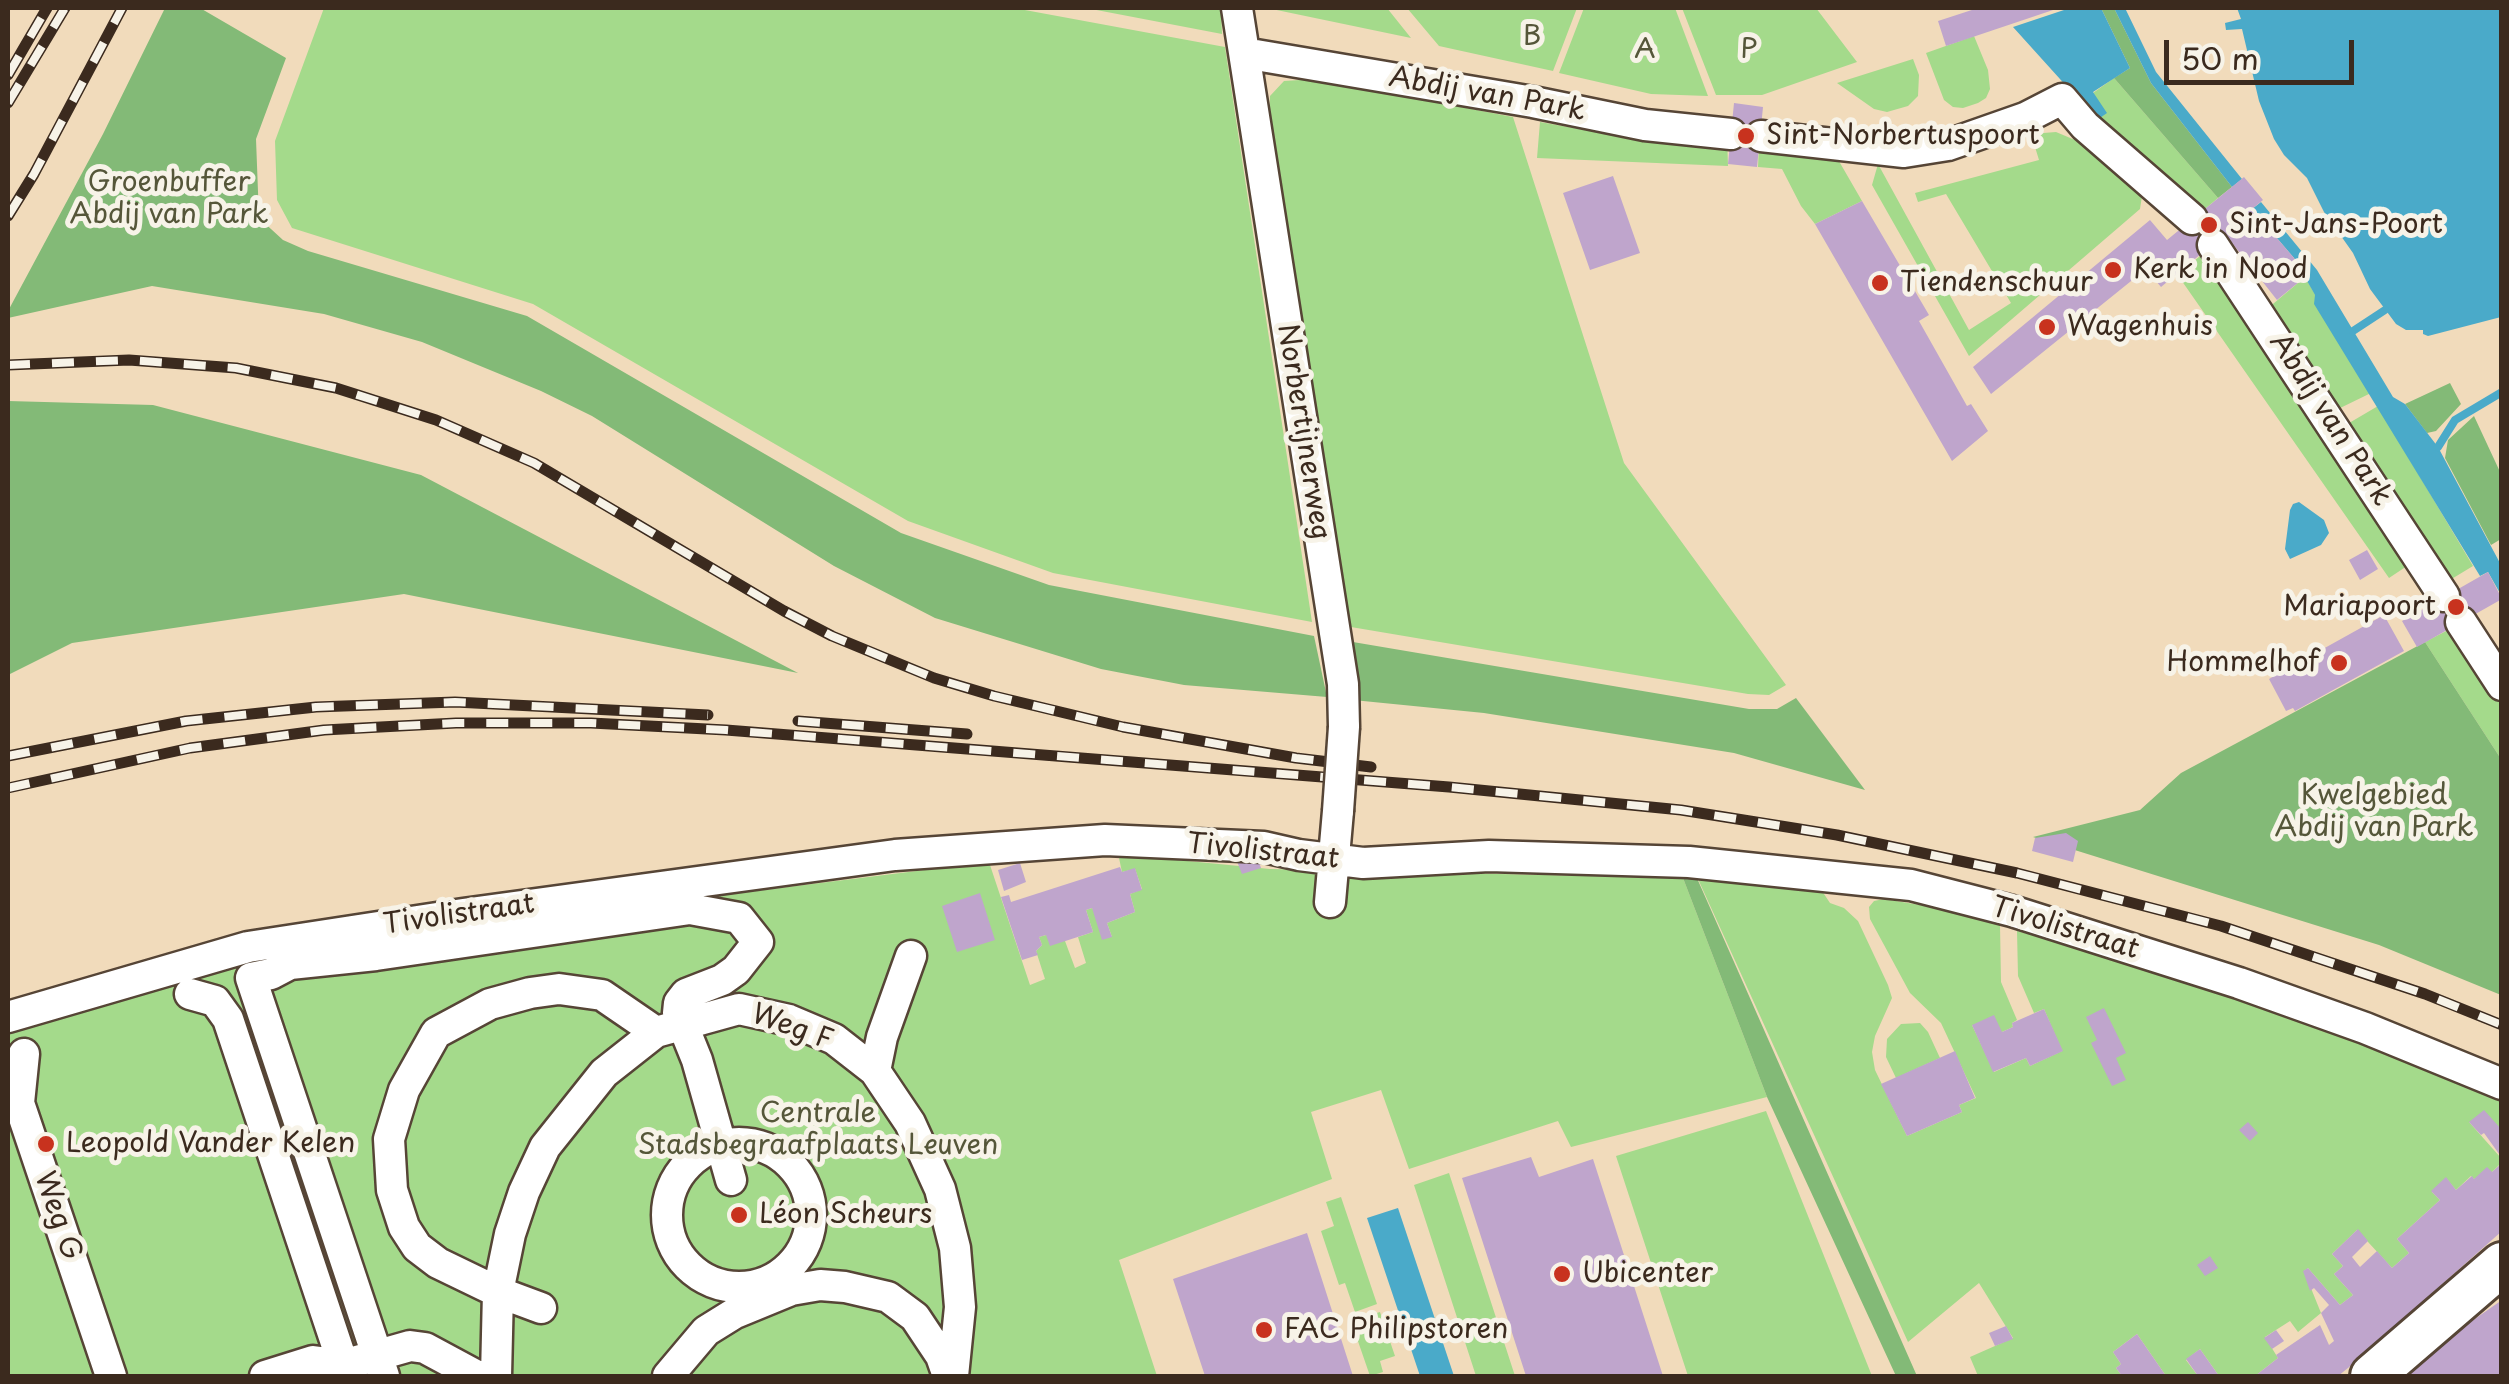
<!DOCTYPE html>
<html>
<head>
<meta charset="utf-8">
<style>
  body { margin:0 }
  #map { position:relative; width:2509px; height:1384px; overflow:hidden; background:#f1dbbb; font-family:"Playpen Sans",sans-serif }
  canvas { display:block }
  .frame { position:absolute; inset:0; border:10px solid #3b2a1e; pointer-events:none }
  .scale { position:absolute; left:2164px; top:40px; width:190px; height:45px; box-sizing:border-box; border:5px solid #3b2a1e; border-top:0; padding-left:12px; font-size:30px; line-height:35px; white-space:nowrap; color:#3b2a1e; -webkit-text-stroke:8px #f7f3e8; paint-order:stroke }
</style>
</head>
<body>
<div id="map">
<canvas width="2509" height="1384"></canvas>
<div class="frame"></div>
<div class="scale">50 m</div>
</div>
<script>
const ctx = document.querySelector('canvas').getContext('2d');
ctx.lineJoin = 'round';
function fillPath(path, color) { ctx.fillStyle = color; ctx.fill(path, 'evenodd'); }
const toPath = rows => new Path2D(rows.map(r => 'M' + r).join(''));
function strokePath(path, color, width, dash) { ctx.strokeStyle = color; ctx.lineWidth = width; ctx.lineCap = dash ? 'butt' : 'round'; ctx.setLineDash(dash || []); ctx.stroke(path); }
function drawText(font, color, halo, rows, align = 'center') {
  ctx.font = font + ' "Playpen Sans",sans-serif'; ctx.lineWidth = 10; ctx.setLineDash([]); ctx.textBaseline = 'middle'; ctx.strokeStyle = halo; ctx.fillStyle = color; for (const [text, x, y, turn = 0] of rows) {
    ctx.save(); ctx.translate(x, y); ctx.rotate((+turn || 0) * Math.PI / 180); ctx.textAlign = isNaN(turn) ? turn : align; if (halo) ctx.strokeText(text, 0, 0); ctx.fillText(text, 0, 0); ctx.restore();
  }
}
fillPath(toPath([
  [324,8,1014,8,1225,47,1312,622,1053,573,908,521,533,304,292,228,277,200,275,141],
  [1086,8,1221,8,1222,34],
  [1267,8,1387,8,1411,38],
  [1407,8,1577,8,1553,71,1439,46],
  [1584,8,1675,8,1708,96,1651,94,1559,73],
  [1682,8,1816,8,1857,62,1762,95,1716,95],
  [1974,36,1988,70,1990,89,1986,98,1978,103,1963,108,1953,107,1944,100,1926,53],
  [1913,59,1919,75,1918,96,1908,106,1887,112,1874,109,1837,83],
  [2114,78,2218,198,2199,214,2151,162,2097,120,2093,93],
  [1316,79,1513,117,1624,463,1786,685,1769,695,1748,694,1345,626,1269,123,1270,96,1284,81],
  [1540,122,1652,142,1671,143,1727,135,1728,166,1537,158],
  [2056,132,2075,140,2142,196,2140,209,1969,356,1872,185,1878,164,1969,330,2011,303,1946,194,1918,202,1915,193,2039,160,2031,134],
  [1759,146,1836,156,1862,201,1815,224,1801,206,1782,169,1758,167],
  [2208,250,2410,564,2389,578,2177,274],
  [2305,277,2371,393,2334,411,2267,309],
  [2378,406,2473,566,2445,583,2344,426],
  [2452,628,2501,704,2501,759,2425,642],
  [1119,858,1157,858,1270,869,1683,878,1767,1097,1571,1147,1558,1121,1409,1169,1381,1090,1311,1112,1332,1179,1119,1260,1157,1376,8,1376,8,1027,249,954,989,862,1030,985,1045,979,1036,951,1042,945,1039,937,1046,935,1065,941,1075,968,1086,963,1078,937,1093,932,1086,910,1092,908,1112,937,1107,923,1135,912,1130,894,1142,889,1135,869,1122,872],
  [1698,879,1786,885,1822,891,1830,903,1844,908,1858,921,1888,985,1892,998,1875,1036,1872,1052,1875,1070,1907,1136,1962,1112,1959,1105,1976,1098,1941,1023,1910,993,1870,919,1869,907,1874,901,1884,899,1944,909,2000,925,2001,982,2017,1020,2012,1023,2013,1027,2002,1032,1972,1025,1994,1072,2026,1058,2030,1066,2062,1051,2044,1009,2034,1013,2018,976,2017,931,2100,954,2113,951,2501,1090,2501,1130,2469,1122,2501,1158,2501,1163,2492,1172,2474,1179,2471,1176,2456,1190,2446,1178,2432,1192,2440,1200,2397,1239,2409,1253,2392,1268,2357,1230,2332,1254,2343,1266,2334,1274,2353,1295,2340,1305,2308,1268,2304,1271,2321,1313,2298,1332,2290,1321,2265,1337,2278,1358,2255,1376,2219,1376,2200,1349,2186,1360,2198,1376,2166,1376,2137,1334,2113,1352,2121,1364,2116,1368,2122,1376,1978,1376,1970,1357,2013,1338,1979,1283,1908,1342],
  [1920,1023,1928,1032,1940,1058,1896,1078,1886,1057,1887,1039,1901,1024],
  [1766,1111,1872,1376,1688,1376,1616,1156],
  [1449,1173,1515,1376,1476,1376,1414,1185],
  [1341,1197,1377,1304,1355,1312,1345,1283,1339,1285,1321,1231,1334,1226,1326,1202],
  [1380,1312,1395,1356,1380,1361,1383,1372,1370,1376,1351,1321]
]), '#a4da8b');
fillPath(toPath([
  [165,8,200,8,286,58,256,139,259,218,283,240,308,251,527,316,901,533,1049,585,1314,636,1327,697,1184,685,1101,669,935,618,834,566,592,416,541,391,422,342,324,314,152,286,8,318,8,311,103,134],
  [2101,8,2114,8,2151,83,2232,187,2218,198,2114,78,2130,68],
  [2450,383,2461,404,2436,431,2427,433,2405,404],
  [8,401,153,405,421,475,798,673,404,594,72,643,8,675],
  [2474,416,2501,474,2501,539,2491,545,2445,458,2448,440],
  [1347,641,1749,709,1777,709,1796,698,1865,790,1734,753,1484,713,1353,700],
  [2425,642,2501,759,2501,995,2379,945,2033,837,2140,810,2181,773],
  [1696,876,1917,1376,1896,1376,1767,1097,1683,878]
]), '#83ba77');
fillPath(toPath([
  [2070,8,2101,8,2130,68,2093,92,2107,113,2097,120,2013,27],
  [2114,8,2125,8,2156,72,2242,179,2232,187,2151,83],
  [2237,8,2501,8,2501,317,2428,336,2423,334,2423,330,2406,330,2396,324,2370,289,2353,253,2324,212,2307,178,2284,155,2274,139,2259,101,2242,29,2226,30,2225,23,2241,19],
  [2261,202,2317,270,2393,397,2405,404,2438,447,2501,565,2501,595,2488,572,2480,576,2314,304,2315,295,2294,258,2252,209],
  [2299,502,2324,520,2329,533,2321,545,2290,559,2285,549,2290,510,2293,504],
  [1398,1208,1454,1376,1420,1376,1367,1218]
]), '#4aaac9');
strokePath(toPath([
  [2353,331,2385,310],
  [2438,447,2455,420,2502,392]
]), '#4aaac9', 8);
fillPath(toPath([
  [1978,8,2059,8,1946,46,1938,21],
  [1734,103,1763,107,1757,167,1728,164],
  [1613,176,1640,253,1590,270,1563,193],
  [2244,177,2263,200,2252,209,2294,258,2305,277,2277,300,2225,234,2161,287,2146,269,1991,394,1973,367,2150,220,2167,240],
  [1862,201,1929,315,1919,321,1967,406,1971,404,1988,431,1952,461,1815,224],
  [2367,550,2378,569,2360,580,2349,560],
  [2488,572,2502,599,2417,647,2402,621],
  [2384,615,2404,651,2295,711,2293,708,2286,711,2269,679],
  [2066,833,2078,841,2073,862,2032,851,2035,838],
  [1236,859,1258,859,1261,868,1242,874],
  [1020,863,1026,882,1004,891,998,870],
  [1120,867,1122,872,1135,868,1142,890,1130,894,1135,912,1107,923,1112,937,1102,940,1092,908,1086,910,1093,932,1050,946,1046,935,1039,937,1042,945,1036,951,1038,955,1022,960,1001,897,1009,895,1011,902],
  [980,893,995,940,957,952,942,906],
  [2104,1008,2126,1053,2116,1058,2126,1080,2112,1086,2091,1043,2097,1040,2086,1017],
  [2044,1009,2063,1051,2030,1066,2026,1058,1993,1072,1972,1025,1994,1015,2002,1032,2013,1027,2012,1023],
  [1955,1051,1975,1098,1959,1105,1962,1112,1907,1136,1881,1084],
  [2484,1110,2502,1130,2502,1158,2484,1133,2481,1135,2469,1122],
  [2248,1122,2258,1133,2250,1141,2239,1130],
  [1531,1157,1539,1177,1593,1159,1663,1376,1526,1376,1462,1178],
  [2502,1163,2502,1231,2348,1368,2338,1376,2255,1376,2278,1358,2276,1355,2320,1325,2329,1345,2334,1341,2321,1313,2329,1305,2314,1288,2310,1291,2303,1271,2308,1268,2340,1305,2353,1295,2334,1274,2343,1266,2332,1254,2358,1229,2368,1241,2352,1257,2360,1267,2377,1251,2392,1268,2409,1253,2397,1239,2440,1200,2431,1191,2446,1177,2456,1190,2472,1176,2474,1179,2487,1167,2492,1172],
  [1307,1233,1353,1376,1205,1376,1173,1279],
  [2210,1256,2218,1268,2205,1276,2197,1265],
  [2502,1300,2502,1376,2401,1376,2469,1323],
  [2006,1326,2013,1339,1995,1346,1989,1333],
  [2276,1330,2284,1341,2272,1349,2264,1338],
  [2137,1334,2166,1376,2122,1376,2116,1368,2121,1364,2113,1352],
  [2200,1349,2219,1376,2198,1376,2186,1359]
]), '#bfa5cc');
const street = toPath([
  [1237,8,1343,684,1344,727],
  [1244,53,1533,102,1645,125,1731,134],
  [1761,136,1904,152,1948,145,2025,118,2062,99,2085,126,2192,219],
  [2213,245,2444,596],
  [2461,622,2502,685],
  [1330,902,1338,811],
  [190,994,215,1001,228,1019,347,1376],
  [8,1017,248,947,463,914,895,855,1105,840,1264,847,1299,855,1363,863,1489,856,1689,862,1911,885,2012,911,2239,983,2365,1028,2502,1084],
  [24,1054,19,1103,111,1376],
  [875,1071,882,1037,911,956],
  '667 1215a72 72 0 1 1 144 0a72 72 0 1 1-144 0Z',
  [541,1308,498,1292,438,1263,417,1247,404,1227,392,1190,389,1139,404,1090,436,1033,490,1004,530,993,559,989,602,995,656,1032],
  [265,1376,313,1361,343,1365,410,1346,425,1348,477,1376],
  [384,1376,251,978,271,974,290,964,376,955,690,909,739,918,758,942,736,970,722,980,686,994,679,1003,678,1013,697,1060,731,1180],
  [496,1376,498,1292,510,1234,524,1192,545,1147,604,1073,656,1032,739,1009,789,1020,834,1039,875,1071,910,1123,940,1189,955,1248,960,1307,953,1376],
  [668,1376,706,1331,735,1313,791,1290,820,1285,845,1287,888,1297,915,1317,941,1356,948,1376]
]);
const secondary = toPath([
  [2372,1376,2502,1264]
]);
strokePath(street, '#564536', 35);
strokePath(secondary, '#564536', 48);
strokePath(street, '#fff', 30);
strokePath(secondary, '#fff', 42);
const rail = toPath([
  [8,75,47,8],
  [8,103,65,8],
  [8,216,34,174,122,8],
  [8,365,129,360,236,368,336,388,436,420,534,463,784,611,832,636,934,678,994,696,1123,727,1296,758,1371,767],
  [798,721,967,734],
  [8,756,186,721,316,707,455,702,708,715],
  [8,788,190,748,324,730,456,723,591,723,726,730,1449,787,1681,810,1837,835,2017,873,2221,926,2425,994,2502,1025]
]);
strokePath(rail, '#3b2a1e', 11);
strokePath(rail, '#f7f3e8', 8, [22]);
const streetBridge = toPath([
  [1338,811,1344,727]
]);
strokePath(streetBridge, '#564536', 35, []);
strokePath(streetBridge, '#fff', 30);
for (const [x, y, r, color] of [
  [1746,136,10,"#c8321e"],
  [2209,225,10,"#c8321e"],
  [2113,270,10,"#c8321e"],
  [1880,283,10,"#c8321e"],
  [2047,327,10,"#c8321e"],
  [2456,607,10,"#c8321e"],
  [2339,663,10,"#c8321e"],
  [46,1144,10,"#c8321e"],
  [739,1215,10,"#c8321e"],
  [1562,1274,10,"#c8321e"],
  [1264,1330,10,"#c8321e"]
]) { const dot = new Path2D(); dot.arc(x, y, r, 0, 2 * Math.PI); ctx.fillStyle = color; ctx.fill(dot); strokePath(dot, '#f7f3e8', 4); }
drawText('28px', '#555639', '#f7f3e8', [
  ["B",1532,37],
  ["A",1645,50],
  ["P",1749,50],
  ["Groenbuffer",169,183],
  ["Abdij van Park",169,215],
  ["Kwelgebied",2374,796],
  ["Abdij van Park",2374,828],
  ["Centrale",818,1114],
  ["Stadsbegraafplaats Leuven",818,1146]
]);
drawText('28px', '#3b2a1e', '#f7f3e8', [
  ["Abdij van Park",1487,95,10],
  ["Abdij van Park",2330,420,57],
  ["Norbertijnerweg",1303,432,81],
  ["Tivolistraat",1263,852,6],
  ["Tivolistraat",459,915,-8],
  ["Tivolistraat",2065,929,17],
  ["Weg F",792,1028,20],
  ["Weg G",57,1216,71]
]);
drawText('28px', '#3b2a1e', '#f7f3e8', [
  ["Sint-Norbertuspoort",1766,136],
  ["Sint-Jans-Poort",2229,225],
  ["Kerk in Nood",2133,270],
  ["Tiendenschuur",1900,283],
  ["Wagenhuis",2067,327],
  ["Mariapoort",2436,607,"right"],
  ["Hommelhof",2319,663,"right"],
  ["Leopold Vander Kelen",66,1144],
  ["Léon Scheurs",759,1215],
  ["Ubicenter",1582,1274],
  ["FAC Philipstoren",1284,1330]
], 'left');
</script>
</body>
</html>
